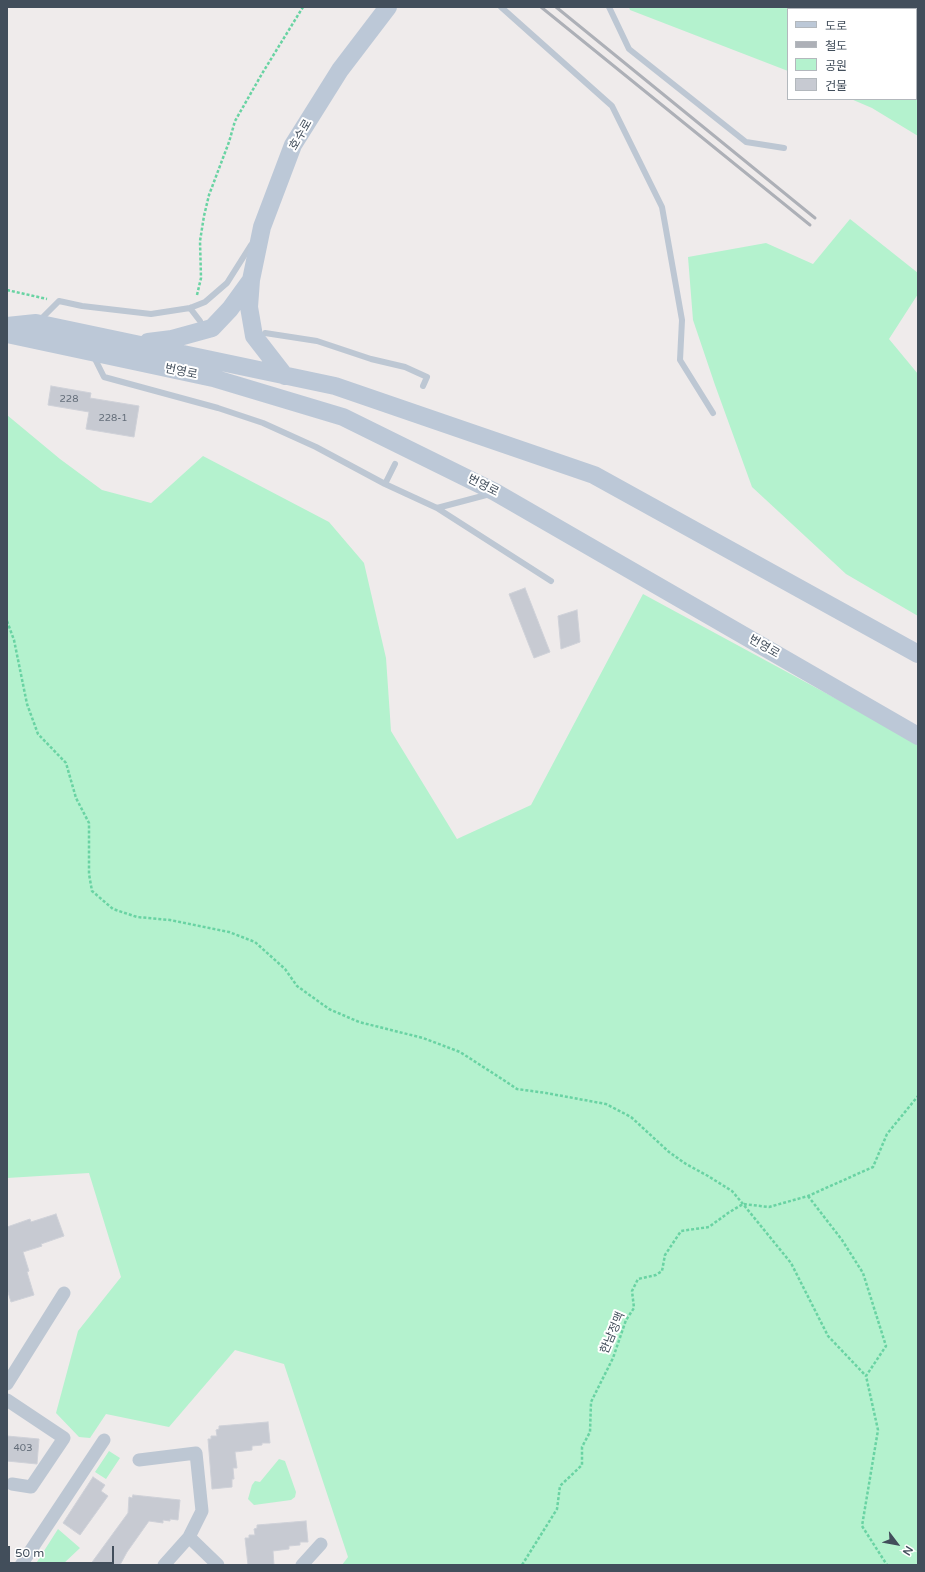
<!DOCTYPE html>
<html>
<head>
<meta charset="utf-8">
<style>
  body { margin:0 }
  #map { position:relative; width:925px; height:1572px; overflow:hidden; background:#efebeb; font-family:"Varela Round","Noto Sans KR",sans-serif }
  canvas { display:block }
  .frame { position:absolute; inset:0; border:8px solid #424e5b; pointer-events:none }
  .legend { position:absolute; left:787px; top:8px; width:130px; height:92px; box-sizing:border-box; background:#fff; border:1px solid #b3b8bd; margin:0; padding:5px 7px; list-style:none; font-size:12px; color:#424e5b }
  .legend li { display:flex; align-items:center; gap:8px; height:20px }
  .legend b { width:20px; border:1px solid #b3b8bd }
  .north { position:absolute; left:877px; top:1524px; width:40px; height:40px; -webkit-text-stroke:3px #fff; paint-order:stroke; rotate:122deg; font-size:11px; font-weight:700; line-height:16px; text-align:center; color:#424e5b }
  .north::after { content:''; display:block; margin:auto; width:14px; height:18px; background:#424e5b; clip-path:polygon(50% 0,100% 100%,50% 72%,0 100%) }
  .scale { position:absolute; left:8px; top:1546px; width:106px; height:18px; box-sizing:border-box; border:2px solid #424e5b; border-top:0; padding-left:5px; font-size:12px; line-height:14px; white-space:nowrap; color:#424e5b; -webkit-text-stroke:3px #fff; paint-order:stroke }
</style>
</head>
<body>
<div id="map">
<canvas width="925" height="1572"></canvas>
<div class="frame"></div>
<ul class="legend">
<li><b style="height:5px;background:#bcc8d7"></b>도로</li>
<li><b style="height:5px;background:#adb0b7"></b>철도</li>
<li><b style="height:11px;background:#b4f2ce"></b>공원</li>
<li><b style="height:11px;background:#c7cad2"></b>건물</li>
</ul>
<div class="north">N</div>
<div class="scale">50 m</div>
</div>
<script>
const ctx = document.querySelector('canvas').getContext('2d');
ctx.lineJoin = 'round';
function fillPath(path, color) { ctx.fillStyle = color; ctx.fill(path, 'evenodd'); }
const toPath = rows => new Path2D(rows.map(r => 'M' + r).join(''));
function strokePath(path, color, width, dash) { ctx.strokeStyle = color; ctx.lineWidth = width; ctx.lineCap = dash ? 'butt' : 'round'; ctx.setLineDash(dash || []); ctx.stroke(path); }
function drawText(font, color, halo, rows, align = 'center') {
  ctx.font = font + ' "Varela Round","Noto Sans KR",sans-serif'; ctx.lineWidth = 4; ctx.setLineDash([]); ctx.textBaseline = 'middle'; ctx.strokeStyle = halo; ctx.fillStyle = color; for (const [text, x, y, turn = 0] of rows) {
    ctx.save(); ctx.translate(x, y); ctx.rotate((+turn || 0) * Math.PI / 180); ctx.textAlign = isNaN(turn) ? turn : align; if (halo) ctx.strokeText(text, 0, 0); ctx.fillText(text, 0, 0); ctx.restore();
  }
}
fillPath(toPath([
  [629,7,918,7,918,136,872,108,851,99,916,99,916,9,788,9,788,71,630,10],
  [850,219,918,273,918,294,889,339,918,374,918,616,846,574,752,487,715,385,693,320,688,257,766,243,813,264],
  [7,415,60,459,102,490,151,503,203,456,329,522,364,563,386,658,391,731,457,839,531,805,643,594,918,743,918,1565,342,1565,348,1557,284,1364,235,1350,169,1427,106,1414,90,1438,79,1437,56,1413,78,1331,121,1277,89,1173,7,1178],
  [109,1451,120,1458,106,1479,95,1472],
  [279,1459,285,1461,296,1492,295,1497,291,1500,254,1505,248,1499,252,1485,255,1481,260,1482],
  [58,1529,80,1548,62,1565,35,1565]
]), '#b4f2ce');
const building = toPath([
  [51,386,91,393,90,398,139,406,134,437,86,429,89,412,48,405,51,386],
  [525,588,550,652,534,658,509,594,525,588],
  [577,610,580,642,561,649,558,616,577,610],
  [56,1214,64,1236,41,1244,42,1246,23,1252,29,1271,27,1272,34,1295,11,1302,7,1289,7,1227,30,1219,31,1222,56,1214],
  [268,1422,270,1443,262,1443,262,1445,252,1446,252,1450,235,1452,237,1468,233,1468,234,1479,232,1479,232,1487,212,1489,208,1439,211,1439,211,1436,217,1436,216,1430,219,1429,219,1426,268,1422],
  [7,1436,39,1439,37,1464,7,1461,7,1436],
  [93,1477,105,1485,101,1491,108,1496,80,1535,63,1523,93,1477],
  [133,1495,180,1500,178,1520,170,1519,170,1521,163,1520,163,1523,149,1521,127,1552,120,1565,90,1565,128,1513,129,1497,132,1498,133,1495],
  [306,1521,308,1542,300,1542,300,1545,289,1546,289,1549,273,1551,274,1565,248,1565,245,1538,249,1538,249,1535,255,1535,254,1529,257,1528,257,1525,306,1521]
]);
fillPath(building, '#c7cad2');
strokePath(building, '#cfd1d8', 1);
strokePath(toPath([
  [7,290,47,299],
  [197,295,201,278,200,241,204,216,209,195,229,142,235,121,263,72,303,7],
  [7,621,14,640,27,704,38,734,66,763,76,798,89,823,89,874,92,891,113,909,137,917,170,920,229,932,255,942,285,969,297,986,329,1009,359,1022,423,1038,460,1052,502,1079,517,1089,546,1093,606,1104,631,1117,669,1152,686,1164,708,1176,732,1191,743,1204,791,1263,828,1336,866,1376],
  [808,1196,842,1240,863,1273,886,1346,866,1376,878,1430,862,1526,887,1565],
  [522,1565,557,1509,560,1486,582,1465,582,1447,590,1432,591,1402,613,1358,626,1320,634,1308,632,1291,638,1279,656,1275,662,1271,665,1255,681,1231,709,1227,728,1213,743,1204,769,1207,808,1196,873,1167,887,1134,918,1096]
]), '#69d3a3', 2.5, [3, 2]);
strokePath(toPath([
  [501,7,612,106,662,207,682,320,680,360,713,413],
  [609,7,629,49,746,142,784,148],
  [190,308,200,321],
  [39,321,59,301,82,306,151,314,190,308,205,302,227,283,251,245],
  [265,333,317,341,371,359,405,367,427,377,423,386],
  [94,357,104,377,218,408,263,423,316,447,385,484,437,508,490,494],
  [385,484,395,464],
  [437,508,551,581]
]), '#bdc7d3', 6);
strokePath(toPath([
  [7,1384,64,1293],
  [7,1400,64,1438,31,1487,12,1484],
  [139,1460,196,1453,202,1511,189,1537],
  [21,1565,104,1440],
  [164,1565,189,1537,218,1565],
  [302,1565,321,1544]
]), '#bdc7d3', 13);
strokePath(toPath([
  [7,326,36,323,335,386,594,475,918,654],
  [7,334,213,378,343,417,495,492,918,736],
  [148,342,172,339,212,328,230,309,251,280],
  [285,376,254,336,249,307,251,280,262,227,293,145,340,70,388,7]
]), '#bcc8d7', 18);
strokePath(toPath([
  [541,7,810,225],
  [556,7,815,218]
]), '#adb0b7', 3);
drawText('10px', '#636d79', null, [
  ["228",69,399],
  ["228-1",113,418],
  ["403",23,1448]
]);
drawText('12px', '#424e5b', '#fff', [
  ["호수로",301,135,-60],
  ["번영로",181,372,12],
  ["번영로",483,486,27],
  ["번영로",764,647,30],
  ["한남정맥",613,1333,-67]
]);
</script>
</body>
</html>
